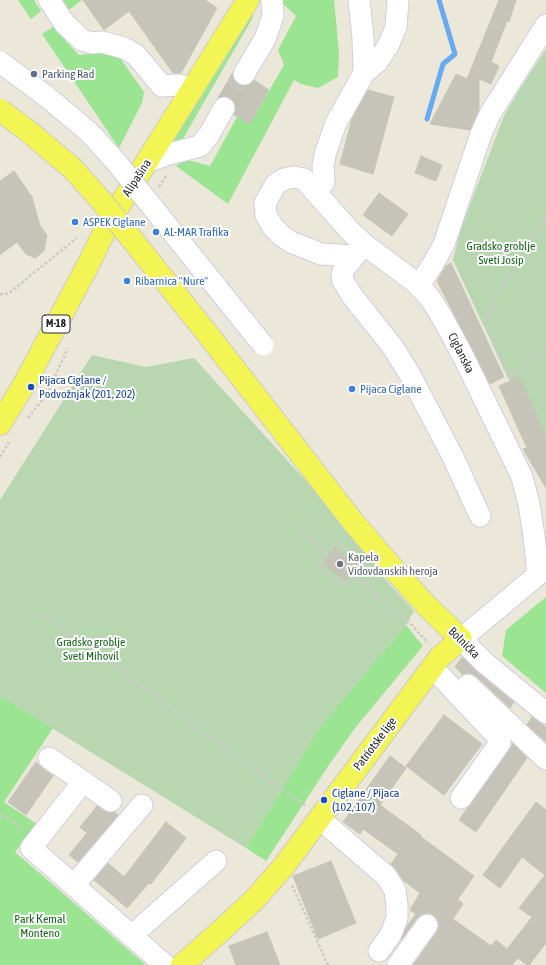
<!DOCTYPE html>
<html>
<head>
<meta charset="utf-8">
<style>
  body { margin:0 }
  canvas { display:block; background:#ebe8d9 }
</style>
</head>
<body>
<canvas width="546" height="965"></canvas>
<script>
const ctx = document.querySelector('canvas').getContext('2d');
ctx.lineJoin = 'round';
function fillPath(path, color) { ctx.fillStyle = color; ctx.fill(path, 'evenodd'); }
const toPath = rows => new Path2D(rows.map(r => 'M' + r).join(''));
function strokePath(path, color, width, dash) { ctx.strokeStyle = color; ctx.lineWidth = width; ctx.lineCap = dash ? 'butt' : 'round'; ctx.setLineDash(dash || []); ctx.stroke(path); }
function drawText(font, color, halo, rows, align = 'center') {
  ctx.font = font + ' "Asap Condensed",sans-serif'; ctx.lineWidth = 4; ctx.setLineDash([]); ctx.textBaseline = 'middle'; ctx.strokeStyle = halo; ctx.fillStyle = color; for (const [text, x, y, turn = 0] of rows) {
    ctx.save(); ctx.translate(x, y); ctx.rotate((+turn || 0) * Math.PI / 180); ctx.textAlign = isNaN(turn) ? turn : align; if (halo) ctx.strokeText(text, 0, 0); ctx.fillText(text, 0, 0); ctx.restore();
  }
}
fillPath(toPath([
  [18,0,34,0,41,11,31,19],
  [56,0,82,0,65,13],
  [257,0,252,19,177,149,167,148],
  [282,0,334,0,339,52,338,77,318,88,301,84,294,80,228,204,176,166,184,159,210,166,237,117,250,124,284,65,278,50,296,16,281,2],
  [53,27,79,55,115,51,144,92,142,103,119,148,42,34],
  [546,597,546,693,502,656,506,630],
  [406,625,423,646,355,728,329,765,266,861,246,848,320,727],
  [0,696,53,728,4,802,37,824,15,852,146,965,0,965]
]), '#9ae492');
fillPath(toPath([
  [546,49,546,438,508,378,453,260,460,231,504,116,521,87],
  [92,355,146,367,194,358,349,528,382,576,414,611,406,625,320,728,246,848,0,696,0,500]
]), '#b8d6af');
strokePath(toPath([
  [427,119,443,64,455,54,439,0]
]), '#67aaf2', 5);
const building = toPath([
  [83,0,205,0,217,8,181,73,173,73,129,11,104,30,83,0],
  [499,0,516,0,509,22,507,21,491,62,499,66,491,84,479,79,479,109,470,130,430,124,456,74,467,79,499,0],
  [232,74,234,80,238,84,243,86,249,85,254,80,269,90,250,124,234,115,236,107,234,102,230,98,224,96,218,98,232,74],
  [368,90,394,97,373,174,340,164,352,119,368,90],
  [421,156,442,165,436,181,415,173,421,156],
  [14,171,32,197,40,226,47,235,44,251,35,258,26,254,17,242,0,255,0,181,14,171],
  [379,193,408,214,392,236,363,215,379,193],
  [451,263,504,377,490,384,437,281,446,266,451,263],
  [519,377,546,437,546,488,523,449,527,448,499,386,519,377],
  [335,548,356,566,345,580,323,563,335,548],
  [462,657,477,672,514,702,510,708,476,676,470,673,463,675,455,667,462,657],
  [444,715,482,744,444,795,406,766,444,715],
  [532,717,546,727,546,742,527,725,532,717],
  [513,744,527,758,476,832,459,820,513,744],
  [390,756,406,768,380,805,421,835,420,836,474,876,458,899,463,904,453,919,491,946,496,940,507,949,532,917,519,908,545,875,522,857,500,888,483,875,536,802,546,810,546,943,529,965,527,965,518,958,512,965,413,965,437,932,439,926,438,920,434,916,429,913,422,914,417,918,401,940,407,926,416,914,410,910,420,893,403,880,396,869,391,864,398,854,363,829,360,834,343,822,390,756],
  [36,762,42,768,53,776,26,815,8,802,36,762],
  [97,806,105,811,110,813,115,812,118,815,78,862,69,855,87,833,80,827,97,806],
  [166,822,186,838,151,884,149,883,127,908,94,880,108,863,124,877,166,822],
  [331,861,356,923,318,939,293,876,331,861],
  [267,932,280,965,236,965,229,946,267,932]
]);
fillPath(building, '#c6c4b9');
strokePath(building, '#c6c4b3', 1);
strokePath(toPath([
  [224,108,244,74]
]), '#c4c2b6', 21, [21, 10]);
const minor = toPath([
  [49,0,65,24,82,40,92,43,102,42,124,48,136,55,162,86,179,85,193,88],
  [359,0,363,38,364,73],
  [244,74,265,39,273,16,272,0],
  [147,162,169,154,200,146,209,135,224,108],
  [324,183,323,165,326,151,336,123,364,73,377,62,388,46,396,27,398,0],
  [360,249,344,269,342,275,343,281,353,297,392,346,409,373,453,457,480,516],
  [354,256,321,254,291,242,282,236,273,227,266,215,265,203,276,184,284,179,294,177,304,179,350,231,365,245,415,282,430,298,442,317,464,358,522,477,529,504,534,536,538,575],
  [419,286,433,264,444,244,481,134,490,114,546,25],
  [546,568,461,639,485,663,546,713],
  [433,668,497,736,500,743,461,798],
  [468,685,546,759],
  [49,758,111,801],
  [83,782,31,848,165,965],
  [320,819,386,876,395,890,397,905,397,918,391,934,379,951],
  [74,885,142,805],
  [131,936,216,861],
  [398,965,427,925]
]);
const major = toPath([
  [0,424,26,381,87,267,109,222,248,0],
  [182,965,224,928,255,899,284,866,440,657,461,639,426,605,390,565]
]);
strokePath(minor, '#cfcee2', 23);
strokePath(major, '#cbcbcb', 24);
strokePath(toPath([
  [159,187,166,176],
  [546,217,497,295,485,324,508,376,511,377,546,348],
  [0,294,5,294,9,293,77,238],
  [28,418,47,394,68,348],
  [0,457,9,442],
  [291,522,326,553],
  [355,577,346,588,317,564,335,542,364,566,355,577,408,621,428,643],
  [40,612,105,658,282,790,306,806],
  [0,816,4,816,15,823,22,830],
  [292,885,328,965]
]), '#cbcbcb', 2.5, [3, 2]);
strokePath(minor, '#fff', 21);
strokePath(major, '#f2f554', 22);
const minorBridge = toPath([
  [0,62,46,96,90,133,117,163,263,345]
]);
const majorBridge = toPath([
  [0,110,28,131,72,168,99,198,210,337,354,523,390,565]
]);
strokePath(minorBridge, '#cfcee2', 23, []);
strokePath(majorBridge, '#cbcbcb', 24, []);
strokePath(minorBridge, '#fff', 21);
strokePath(majorBridge, '#f2f554', 22);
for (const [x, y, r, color] of [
  [34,74,4,"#5c6f8a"],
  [75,222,4,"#3f7fe0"],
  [156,232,4,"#3f7fe0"],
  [127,281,4,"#3f7fe0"],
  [31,387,4,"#1a4fb4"],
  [352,389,4,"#3f7fe0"],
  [340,564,4,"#6b7280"],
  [324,800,4,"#1a4fb4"]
]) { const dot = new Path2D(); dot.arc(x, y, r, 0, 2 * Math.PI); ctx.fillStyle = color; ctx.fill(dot); strokePath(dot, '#fff', 1.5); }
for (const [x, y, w] of [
  [56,324,28]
]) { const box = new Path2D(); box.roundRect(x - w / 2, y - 9, w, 18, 3); ctx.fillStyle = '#fff'; ctx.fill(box); strokePath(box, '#282828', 1); }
drawText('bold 11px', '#282828', null, [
  ["M-18",56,324]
]);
drawText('12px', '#4e5e75', '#fff', [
  ["Parking Rad",42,74]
], 'left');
drawText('12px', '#282828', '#fff', [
  ["Alipašina",137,178,-57],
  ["Ciglanska",461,353,63],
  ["Bolnička",464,643,45],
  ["Patriotske lige",375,744,-53]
]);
drawText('12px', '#366cbe', '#fff', [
  ["ASPEK Ciglane",83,222],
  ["AL-MAR Trafika",164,232],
  ["Ribarnica \"Nure\"",135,281],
  ["Pijaca Ciglane",360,389]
], 'left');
drawText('12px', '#17661a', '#fff', [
  ["Gradsko groblje",501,246],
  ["Sveti Josip",501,260],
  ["Gradsko groblje",91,642],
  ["Sveti Mihovil",91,656],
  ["Park Кemal",40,919],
  ["Monteno",40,933]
]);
drawText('12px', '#164399', '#fff', [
  ["Pijaca Ciglane /",39,380],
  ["Podvožnjak (201, 202)",39,394],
  ["Ciglane / Pijaca",332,793],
  ["(102, 107)",332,807]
], 'left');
drawText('12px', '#5b616d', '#fff', [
  ["Kapela",348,557],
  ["Vidovdanskih heroja",348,571]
], 'left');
</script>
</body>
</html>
